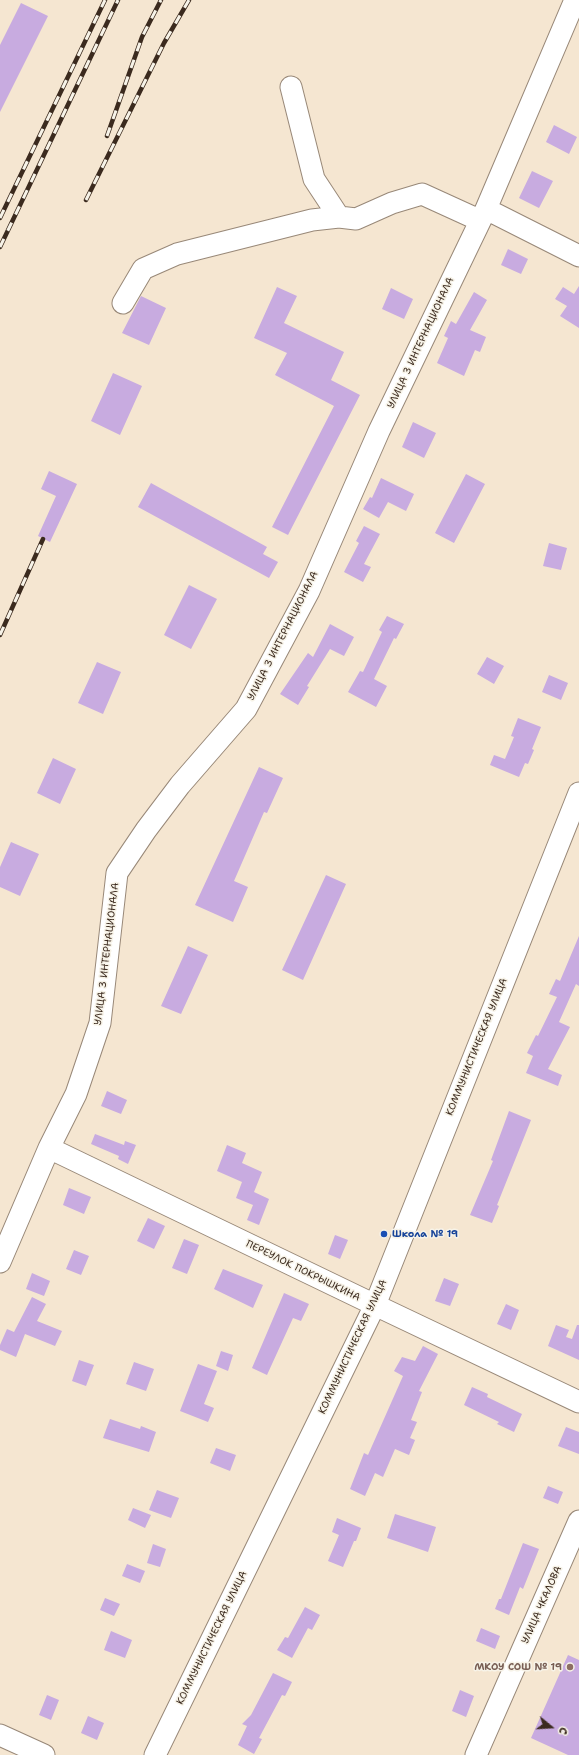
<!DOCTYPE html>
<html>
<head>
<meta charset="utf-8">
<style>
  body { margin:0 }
  #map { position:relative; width:579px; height:1755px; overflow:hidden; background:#f5e6d1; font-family:"Shantell Sans",sans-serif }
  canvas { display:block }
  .north { position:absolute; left:531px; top:1707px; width:40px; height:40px; -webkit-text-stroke:3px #f7f3e8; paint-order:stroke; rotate:108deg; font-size:11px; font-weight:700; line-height:16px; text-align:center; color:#3b2a1e }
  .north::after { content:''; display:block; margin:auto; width:14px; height:18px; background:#3b2a1e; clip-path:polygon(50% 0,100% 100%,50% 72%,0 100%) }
</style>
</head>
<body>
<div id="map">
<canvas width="579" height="1755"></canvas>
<div class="north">С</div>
</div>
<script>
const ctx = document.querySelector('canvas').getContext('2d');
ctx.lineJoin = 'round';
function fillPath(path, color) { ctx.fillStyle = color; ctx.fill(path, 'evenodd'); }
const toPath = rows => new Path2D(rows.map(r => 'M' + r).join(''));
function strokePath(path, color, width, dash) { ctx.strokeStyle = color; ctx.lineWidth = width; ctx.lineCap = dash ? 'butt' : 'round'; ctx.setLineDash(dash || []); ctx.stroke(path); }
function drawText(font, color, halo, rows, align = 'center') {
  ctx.font = font + ' "Shantell Sans",sans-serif'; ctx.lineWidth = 3; ctx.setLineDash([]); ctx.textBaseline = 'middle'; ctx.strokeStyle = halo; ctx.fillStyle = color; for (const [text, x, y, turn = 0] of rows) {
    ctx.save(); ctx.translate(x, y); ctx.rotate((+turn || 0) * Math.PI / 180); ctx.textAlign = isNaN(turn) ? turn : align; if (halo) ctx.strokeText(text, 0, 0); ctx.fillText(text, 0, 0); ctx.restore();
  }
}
fillPath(toPath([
  [21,3,48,16,0,112,0,45],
  [554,125,577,137,569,154,546,142],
  [532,171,553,181,539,208,519,198],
  [508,249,528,259,521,274,501,265],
  [579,286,579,328,560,316,567,306,555,299,563,287,574,294],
  [277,287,297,296,284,323,344,352,331,380,360,395,288,535,272,527,334,406,275,375,287,353,254,338],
  [391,288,413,299,404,319,382,309],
  [474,292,487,300,470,330,486,337,480,352,475,350,464,376,437,363,448,338,444,336,451,321,456,324],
  [141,296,166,308,149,345,122,333],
  [113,373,142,386,120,435,91,421],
  [413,422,436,433,424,458,402,447],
  [49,471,77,484,50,542,38,536,56,496,41,489],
  [466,474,485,484,454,543,435,533],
  [381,478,414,494,406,511,388,502,379,518,363,509,370,497,372,498],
  [151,483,267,547,263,554,278,562,269,578,138,507],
  [364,526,380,534,364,564,371,567,363,582,344,572,359,543,356,541],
  [549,543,567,548,561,570,543,566],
  [189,585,217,599,191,649,164,635],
  [387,616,404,624,396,639,394,638,374,679,387,686,376,707,348,692,360,671,363,672,382,632,379,630],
  [330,624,354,637,344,656,330,649,307,686,309,687,298,705,280,694,308,653,313,657],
  [487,657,504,666,494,684,477,674],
  [97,662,121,672,103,714,78,703],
  [549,675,568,683,561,700,542,692],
  [518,718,541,727,532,749,534,750,528,764,525,763,519,777,490,765,494,755,505,759,514,737,511,736],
  [53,758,76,769,60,804,37,793],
  [259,767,283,778,267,813,264,812,234,881,248,887,233,922,195,905],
  [11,842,39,854,20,896,0,887,0,867],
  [326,875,346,884,303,980,282,970],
  [579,936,579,986,576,984,559,1022,570,1027,548,1069,562,1075,558,1086,526,1073,533,1056,527,1053,536,1035,538,1036,557,997,549,994,556,979,560,981],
  [188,946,208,955,181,1014,161,1006],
  [107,1091,127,1100,121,1114,101,1106],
  [509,1111,531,1120,497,1205,499,1206,492,1223,470,1215,493,1161,491,1160],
  [95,1134,124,1145,125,1141,136,1145,128,1164,118,1159,119,1156,91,1144],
  [227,1145,246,1153,242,1163,262,1172,254,1192,269,1199,259,1225,247,1220,253,1205,236,1198,242,1182,217,1171],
  [69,1188,91,1197,84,1214,63,1205],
  [148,1218,165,1226,154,1249,137,1241],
  [335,1235,348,1240,340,1259,328,1254],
  [184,1239,199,1245,187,1274,172,1268],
  [74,1250,89,1256,81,1275,66,1269],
  [223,1269,263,1285,253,1308,214,1289],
  [32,1273,50,1281,44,1296,26,1289],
  [444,1278,459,1284,450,1306,435,1301],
  [284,1293,309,1304,301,1321,293,1318,267,1375,252,1368],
  [32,1297,46,1304,37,1321,62,1331,55,1346,25,1334,16,1357,0,1350,0,1345,7,1329,14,1332],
  [506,1304,519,1310,511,1330,497,1324],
  [556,1325,569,1330,566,1337,572,1339,577,1325,579,1325,579,1360,548,1346],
  [423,1346,438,1354,419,1391,422,1392,411,1420,417,1422,410,1438,415,1440,409,1455,395,1449,383,1477,375,1473,365,1496,350,1489,364,1453,368,1455,403,1376,394,1371,402,1357,415,1361],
  [221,1351,233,1355,228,1371,216,1366],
  [79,1360,94,1365,86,1386,72,1381],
  [134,1362,154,1369,146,1391,126,1384],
  [198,1364,217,1371,204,1404,214,1408,208,1422,180,1411],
  [472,1387,488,1394,487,1397,522,1414,514,1432,497,1424,499,1422,464,1405],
  [110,1419,140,1429,141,1426,156,1432,149,1452,103,1438],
  [566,1427,579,1432,579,1454,558,1446],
  [216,1448,236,1455,230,1471,210,1463],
  [548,1486,563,1492,558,1504,543,1498],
  [157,1490,179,1498,171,1518,149,1510],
  [133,1508,151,1515,145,1528,128,1520],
  [395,1514,436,1527,428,1552,387,1538],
  [337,1518,361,1528,356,1541,354,1541,343,1567,328,1561,339,1535,332,1532],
  [523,1543,539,1549,523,1589,520,1587,509,1615,495,1609,499,1599,501,1599],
  [153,1544,166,1549,160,1567,147,1563],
  [127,1564,145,1571,140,1583,122,1576],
  [105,1598,120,1604,114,1616,100,1610],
  [305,1607,320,1615,312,1630,308,1628,292,1658,277,1650,285,1637,288,1638],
  [481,1628,500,1636,495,1649,476,1641],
  [111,1631,132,1640,125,1658,104,1650],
  [568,1655,579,1660,579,1755,568,1755,531,1738],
  [273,1673,292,1682,285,1696,282,1695,259,1738,262,1739,254,1754,238,1745,247,1726,242,1724,251,1715],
  [460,1690,474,1696,466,1717,452,1711],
  [47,1695,59,1700,51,1720,39,1715],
  [88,1716,104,1723,97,1740,81,1733]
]), '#c8abe0');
const minor = toPath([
  [291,87,314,179,339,217,356,219,392,203,422,194,479,220],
  [486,209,579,256],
  [123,303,143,269,177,254,312,220,339,217],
  [49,1148,375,1305,579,1402],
  [0,1262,49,1148,76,1094,100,1023,117,873,146,830,180,785,246,709,309,591,379,431,486,209,575,0],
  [0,1735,44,1755],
  [155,1755,375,1305,579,793],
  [476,1755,579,1521]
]);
strokePath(minor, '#988878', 23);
strokePath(minor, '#fff', 21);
const rail = toPath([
  [107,136,142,37,161,0],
  [86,200,164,43,189,0],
  [0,218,105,0],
  [0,247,118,0],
  [0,635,43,539]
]);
strokePath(rail, '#3b2a1e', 4.5);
strokePath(rail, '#f7f3e8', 3, [9]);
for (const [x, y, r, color] of [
  [384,1234,4,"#1a4fb4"],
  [570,1667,4,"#8d6e63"]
]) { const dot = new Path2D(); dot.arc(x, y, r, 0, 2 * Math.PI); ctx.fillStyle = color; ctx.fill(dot); strokePath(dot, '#f7f3e8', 1.5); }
drawText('10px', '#3b2a1e', '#f7f3e8', [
  ["УЛИЦА 3 ИНТЕРНАЦИОНАЛА",421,343,-65],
  ["УЛИЦА 3 ИНТЕРНАЦИОНАЛА",283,636,-63],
  ["УЛИЦА 3 ИНТЕРНАЦИОНАЛА",107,954,-83],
  ["КОММУНИСТИЧЕСКАЯ УЛИЦА",477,1047,-68],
  ["ПЕРЕУЛОК ПОКРЫШКИНА",303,1271,26],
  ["КОММУНИСТИЧЕСКАЯ УЛИЦА",353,1347,-65],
  ["УЛИЦА ЧКАЛОВА",542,1605,-66],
  ["КОММУНИСТИЧЕСКАЯ УЛИЦА",212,1638,-64]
]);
drawText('bold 10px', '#164399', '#f7f3e8', [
  ["Школа № 19",392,1234]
], 'left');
drawText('bold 10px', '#785e54', '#f7f3e8', [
  ["МКОУ СОШ № 19",562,1667]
], 'right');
</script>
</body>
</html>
